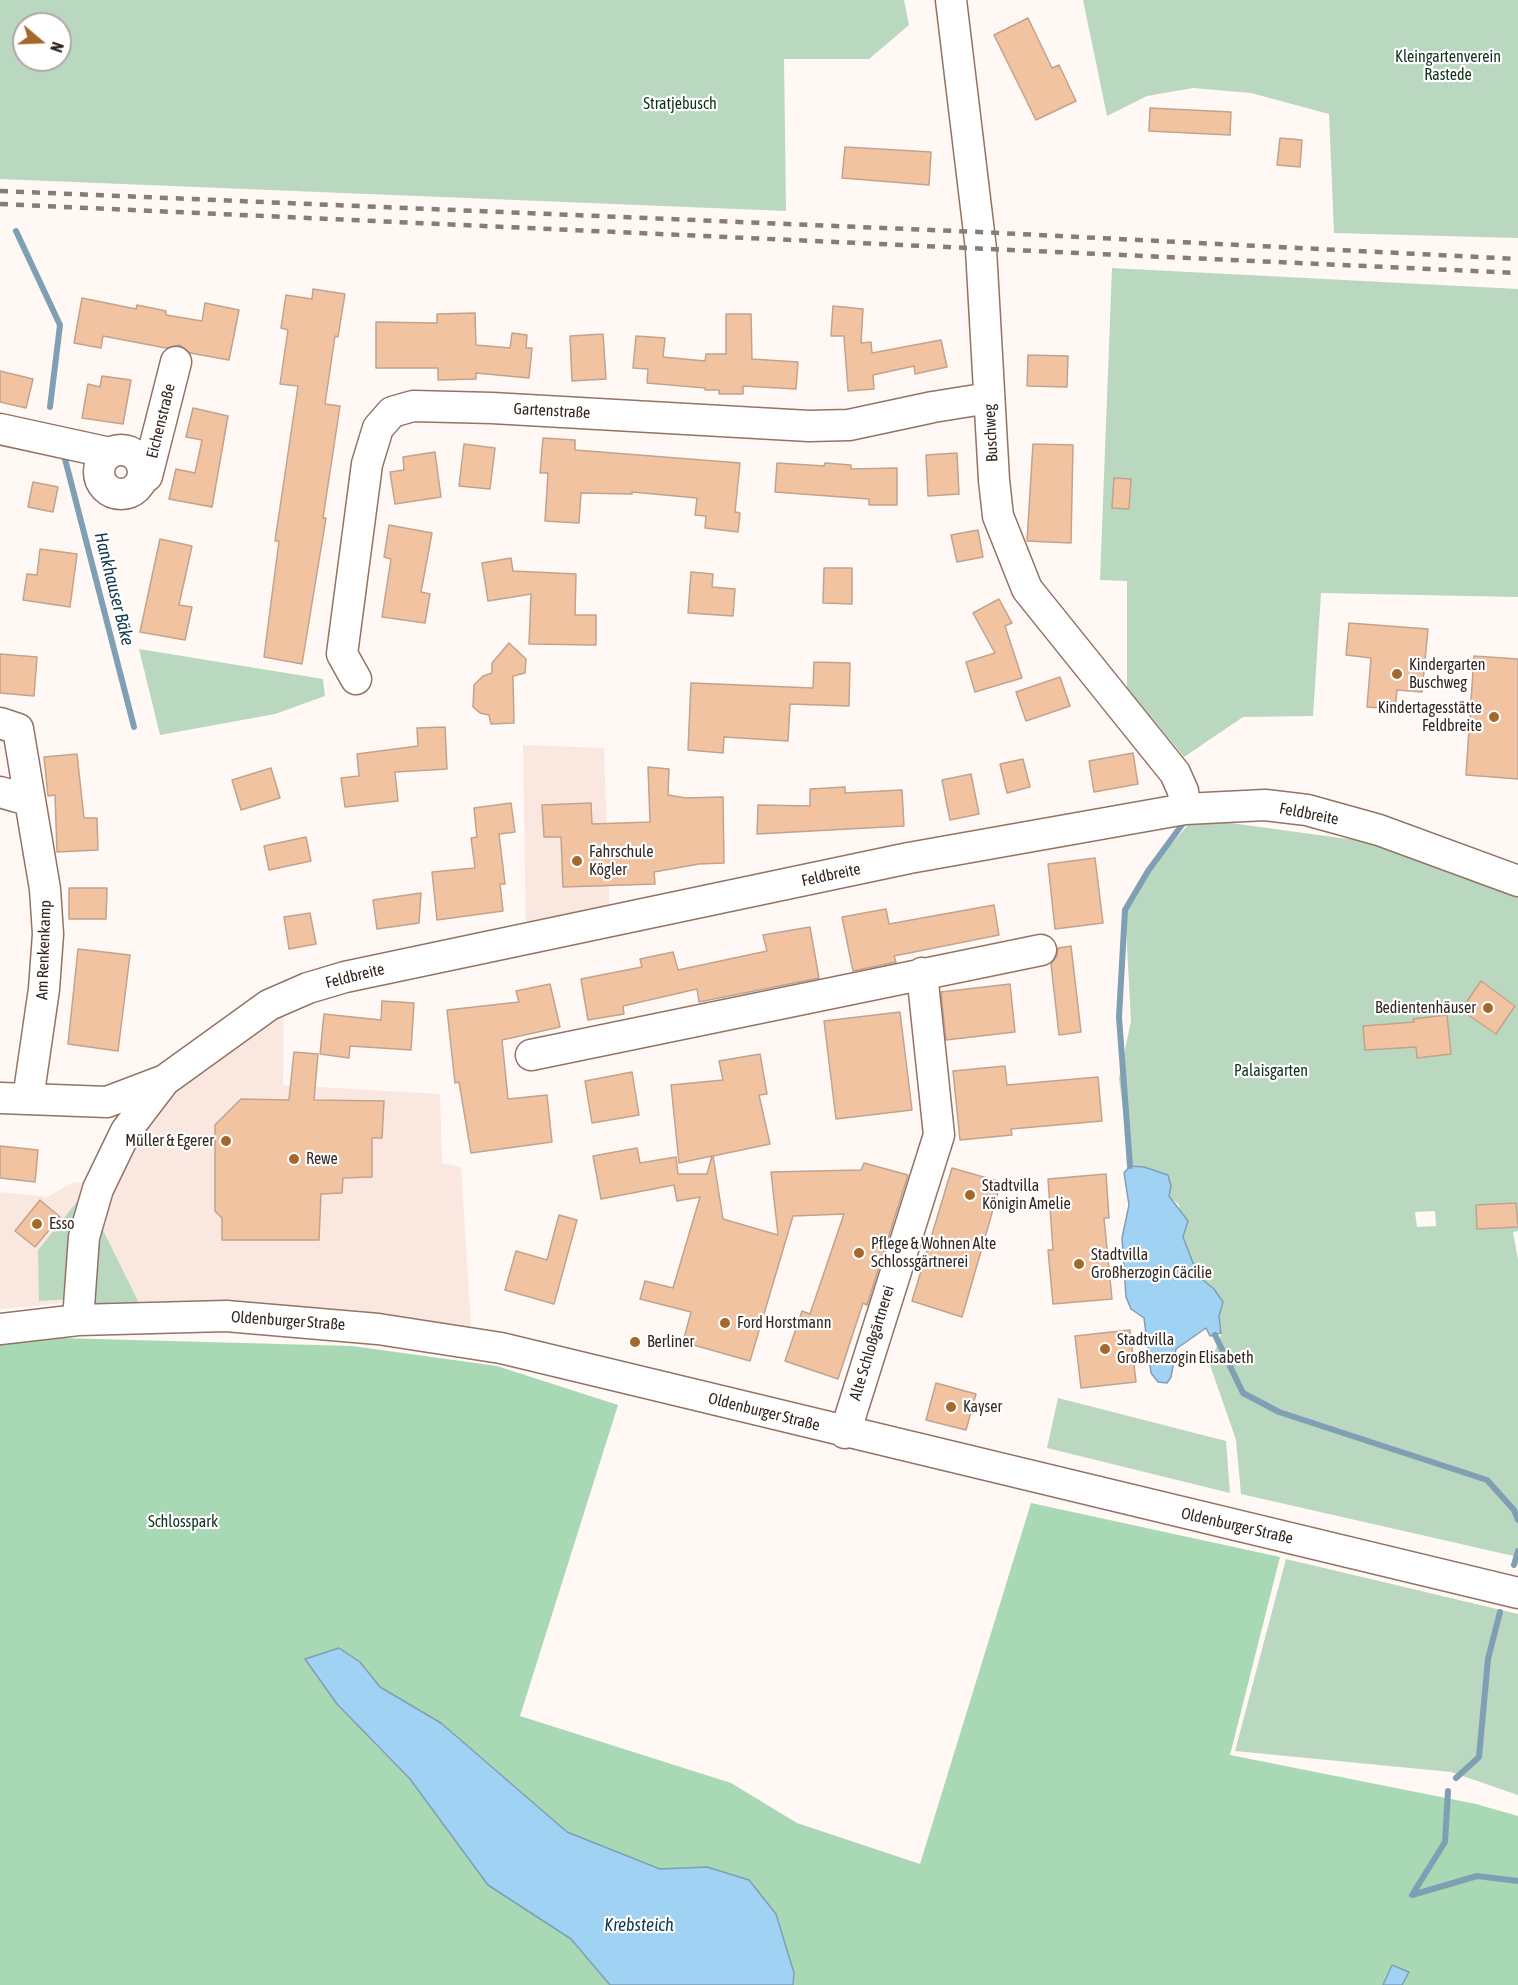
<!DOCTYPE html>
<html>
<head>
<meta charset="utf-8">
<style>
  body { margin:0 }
  #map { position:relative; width:1518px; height:1985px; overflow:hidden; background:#fff8f4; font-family:"Asap Condensed",sans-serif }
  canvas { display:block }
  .north { position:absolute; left:12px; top:12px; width:60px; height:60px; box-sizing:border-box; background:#fff; border:2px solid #aea9a6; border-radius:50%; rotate:109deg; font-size:16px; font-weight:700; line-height:24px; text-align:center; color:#342720 }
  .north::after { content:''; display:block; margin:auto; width:21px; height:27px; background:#a5682c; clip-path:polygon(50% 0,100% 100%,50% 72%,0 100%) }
</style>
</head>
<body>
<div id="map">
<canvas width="1518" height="1985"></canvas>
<div class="north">N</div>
</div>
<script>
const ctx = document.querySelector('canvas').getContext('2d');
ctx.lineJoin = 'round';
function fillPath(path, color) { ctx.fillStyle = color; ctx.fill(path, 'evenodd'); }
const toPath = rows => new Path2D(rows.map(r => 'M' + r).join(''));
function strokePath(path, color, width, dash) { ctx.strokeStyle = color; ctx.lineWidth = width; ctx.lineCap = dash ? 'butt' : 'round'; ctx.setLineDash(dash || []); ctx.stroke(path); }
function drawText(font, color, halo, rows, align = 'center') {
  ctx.font = font + ' "Asap Condensed",sans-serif'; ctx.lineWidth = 4.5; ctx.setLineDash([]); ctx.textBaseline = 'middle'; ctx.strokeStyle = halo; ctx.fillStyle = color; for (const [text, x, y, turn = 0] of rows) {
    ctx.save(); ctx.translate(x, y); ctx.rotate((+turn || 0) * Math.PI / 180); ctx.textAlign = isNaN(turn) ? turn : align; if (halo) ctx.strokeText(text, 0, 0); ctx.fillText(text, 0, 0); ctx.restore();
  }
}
fillPath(toPath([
  [523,745,604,748,610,921,526,939],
  [284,999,283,1085,440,1094,442,1163,461,1167,472,1343,146,1317,101,1226,126,1131],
  [74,1182,92,1186,75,1302,0,1309,0,1192,47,1197]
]), '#fae8e0');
fillPath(toPath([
  [0,0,904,0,909,25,869,59,784,59,786,211,0,179],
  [24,24,60,24,60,60,24,60],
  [1083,0,1518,0,1518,238,1334,233,1329,114,1251,93,1193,88,1147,96,1107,116],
  [1112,268,1518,289,1518,597,1321,593,1313,716,1243,717,1184,757,1127,688,1127,581,1100,580],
  [139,649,323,679,325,696,275,714,160,735],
  [1194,818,1377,843,1518,894,1518,1231,1513,1232,1518,1260,1518,1557,1241,1494,1236,1440,1210,1365,1221,1334,1219,1316,1223,1301,1214,1289,1203,1280,1193,1263,1183,1237,1179,1205,1169,1196,1171,1185,1144,1167,1130,1166,1119,1078,1131,1021,1125,910,1148,871],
  [1481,981,1515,1005,1495,1034,1461,1010],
  [1447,1015,1451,1054,1418,1058,1413,1019],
  [1435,1211,1436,1226,1417,1227,1415,1212],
  [84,1193,73,1299,39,1301,38,1250],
  [101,1226,146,1317,78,1320],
  [1058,1398,1226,1441,1230,1493,1047,1448],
  [1286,1559,1518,1614,1518,1795,1451,1772,1235,1751]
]), '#bad8c0');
fillPath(toPath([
  [24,1337,352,1346,497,1366,618,1405,520,1716,731,1783,797,1823,920,1864,1031,1503,1280,1557,1230,1755,1476,1804,1518,1816,1518,1985,1402,1985,1408,1972,1392,1965,1383,1985,793,1985,793,1973,776,1914,707,1867,660,1869,567,1832,441,1723,380,1687,360,1662,371,1740,410,1779,488,1885,571,1939,610,1985,0,1985,0,1340]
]), '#a9d8b4');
const water = toPath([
  [1130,1166,1144,1167,1168,1175,1171,1186,1169,1196,1188,1221,1183,1237,1193,1263,1203,1280,1214,1289,1223,1302,1219,1316,1221,1333,1210,1336,1206,1328,1176,1349,1171,1377,1167,1383,1158,1382,1151,1373,1144,1318,1131,1309,1126,1297,1122,1238,1129,1205,1124,1173,1130,1166],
  [339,1648,360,1662,380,1687,441,1723,567,1832,660,1869,707,1867,749,1880,776,1914,794,1973,793,1985,610,1985,571,1939,488,1885,410,1779,337,1704,305,1659,339,1648],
  [1392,1965,1409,1972,1402,1985,1383,1985,1392,1965]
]);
fillPath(water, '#9fd2f3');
strokePath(water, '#7f9fb4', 1.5);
strokePath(toPath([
  [16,231,60,325,50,407],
  [65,459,134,727],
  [1130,1166,1119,1017,1125,910,1148,871,1187,818],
  [1215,1335,1243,1393,1279,1412,1487,1480,1514,1510,1518,1520],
  [1514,1565,1518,1551],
  [1456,1778,1479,1757,1488,1659,1500,1612],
  [1448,1791,1445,1842,1412,1895,1477,1876,1518,1881]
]), '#7f9fb4', 6);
const building = toPath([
  [1028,18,1052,68,1059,65,1076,101,1036,120,994,35,1028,18],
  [1150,108,1231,112,1230,135,1149,131,1150,108],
  [1280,138,1302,140,1300,167,1277,165,1280,138],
  [845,147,931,152,929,185,842,178,845,147],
  [313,289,345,294,338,337,335,336,325,404,340,406,323,518,326,518,302,664,264,657,279,541,275,541,298,386,280,384,288,330,281,328,286,295,312,299,313,289],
  [82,298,136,309,137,305,166,311,166,315,202,321,205,303,239,310,229,360,190,353,180,345,166,348,103,336,101,348,74,343,82,298],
  [833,306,863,309,861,343,871,342,872,353,941,340,947,367,915,374,914,366,873,375,874,389,848,391,844,336,831,336,833,306],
  [475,313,476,345,510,348,512,333,527,335,526,348,532,348,529,378,476,373,476,379,438,380,438,368,376,368,376,322,437,323,437,314,475,313],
  [726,314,751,314,752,359,798,362,796,389,743,386,743,394,719,394,719,390,705,390,705,388,647,383,648,369,633,368,636,336,665,338,663,357,705,361,706,354,726,354,726,314],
  [603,334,606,379,572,381,570,336,603,334],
  [1028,355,1068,356,1067,387,1027,386,1028,355],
  [0,371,33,379,26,408,0,402,0,371],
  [102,376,131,380,123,424,82,418,88,384,100,387,102,376],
  [193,408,228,416,212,507,169,499,176,469,195,473,202,440,186,437,193,408],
  [543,438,575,440,575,450,740,463,735,512,740,513,738,532,705,528,706,516,695,515,697,498,632,492,632,494,581,493,579,523,545,521,548,473,540,473,543,438],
  [464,444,495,448,490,489,459,486,464,444],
  [1033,444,1073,445,1071,543,1027,541,1033,444],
  [435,452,441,497,395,504,390,472,404,470,403,457,435,452],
  [957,453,959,494,928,496,926,455,957,453],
  [777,463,824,466,825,463,851,465,851,469,897,468,897,505,869,505,869,499,775,492,777,463],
  [1114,478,1131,479,1129,509,1112,508,1114,478],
  [33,482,58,487,53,512,28,507,33,482],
  [389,525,432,533,421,592,430,594,425,623,382,617,391,559,384,557,389,525],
  [978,530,983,557,957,562,951,535,978,530],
  [160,539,192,546,179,605,192,607,185,640,140,632,160,539],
  [40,549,77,554,70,607,23,600,27,574,37,575,40,549],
  [511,558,513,571,576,574,575,615,596,615,596,645,529,644,531,594,488,601,482,563,511,558],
  [824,568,852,568,852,604,823,603,824,568],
  [691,572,713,574,712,587,735,589,733,616,688,613,691,572],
  [999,599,1012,623,1005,626,1022,678,975,692,966,662,995,653,973,613,999,599],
  [1349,623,1428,629,1422,692,1397,690,1395,709,1367,707,1371,658,1346,655,1349,623],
  [509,643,526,659,525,673,513,676,514,723,491,724,489,715,480,713,473,707,474,685,483,676,492,673,492,663,509,643],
  [0,654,37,657,34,696,0,693,0,654],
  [1474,656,1518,659,1518,779,1466,775,1474,656],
  [814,662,850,663,849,706,790,704,788,741,724,737,723,753,688,750,691,683,813,688,814,662],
  [1060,677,1070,706,1026,721,1016,692,1060,677],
  [445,727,447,769,395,772,398,801,345,807,341,778,359,776,357,754,418,746,417,728,445,727],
  [1133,753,1138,784,1094,792,1089,761,1133,753],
  [77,754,84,818,97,818,98,850,57,852,55,795,48,796,44,757,77,754],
  [1023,759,1030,787,1007,793,1000,764,1023,759],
  [648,767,669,769,668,795,686,798,723,797,724,863,699,864,654,872,655,884,563,887,561,837,544,837,542,805,591,803,592,824,650,822,648,767],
  [271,768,280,798,241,810,232,780,271,768],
  [971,774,979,814,950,820,942,780,971,774],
  [845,787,845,793,902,790,904,826,757,834,758,805,810,806,810,789,845,787],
  [511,803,515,832,499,834,505,884,500,884,503,911,437,920,432,872,475,868,471,838,477,837,474,808,511,803],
  [306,837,311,861,269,870,264,846,306,837],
  [1095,858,1103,923,1055,929,1048,864,1095,858],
  [69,888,107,888,106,919,69,919,69,888],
  [421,893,419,923,377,929,373,900,421,893],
  [994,905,999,935,894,956,896,962,853,971,842,917,886,909,889,924,994,905],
  [310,913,316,944,289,949,284,917,310,913],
  [810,927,819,978,699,1002,697,989,623,1006,624,1014,588,1020,581,979,642,967,640,959,673,952,678,970,767,951,763,935,810,927],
  [1071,946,1081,1032,1059,1035,1051,964,1057,956,1058,948,1071,946],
  [78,949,130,955,118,1051,68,1044,78,949],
  [1481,981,1515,1006,1496,1034,1461,1010,1481,981],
  [550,984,560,1027,502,1040,508,1099,547,1095,552,1142,471,1153,459,1082,455,1083,447,1010,519,1002,516,991,550,984],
  [1010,984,1015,1032,946,1040,941,992,1010,984],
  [382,1001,414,1003,411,1050,350,1046,349,1058,320,1054,324,1014,381,1020,382,1001],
  [900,1012,912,1110,836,1119,824,1021,900,1012],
  [1447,1015,1451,1054,1417,1058,1416,1047,1365,1050,1363,1026,1414,1022,1413,1019,1447,1015],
  [294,1052,318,1054,314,1100,384,1101,382,1138,372,1138,372,1177,343,1178,342,1193,321,1194,319,1240,222,1240,222,1218,215,1211,215,1125,241,1099,289,1100,294,1052],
  [760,1054,767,1094,759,1095,770,1144,713,1156,723,1219,778,1235,771,1172,861,1170,864,1163,908,1175,867,1305,863,1303,838,1379,785,1361,802,1311,810,1314,844,1214,793,1216,750,1361,683,1342,691,1312,640,1299,645,1281,673,1288,700,1197,677,1201,674,1185,601,1199,593,1156,637,1148,640,1163,676,1157,678,1174,707,1174,712,1156,679,1163,671,1085,723,1080,719,1061,760,1054],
  [1005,1066,1007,1085,1098,1077,1102,1121,1011,1129,1012,1135,960,1140,953,1071,1005,1066],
  [632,1072,639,1115,592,1123,585,1081,632,1072],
  [0,1146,38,1150,35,1182,0,1178,0,1146],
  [952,1168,1001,1182,962,1317,912,1301,952,1168],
  [1106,1174,1109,1218,1104,1218,1112,1299,1053,1304,1048,1250,1053,1250,1048,1179,1106,1174],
  [40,1200,60,1217,35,1247,15,1231,40,1200],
  [1516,1203,1518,1227,1477,1229,1476,1205,1516,1203],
  [559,1215,577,1220,554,1304,505,1290,516,1251,547,1260,559,1215],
  [1130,1330,1136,1382,1081,1388,1075,1336,1130,1330],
  [936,1383,976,1394,966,1430,926,1420,936,1383]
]);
fillPath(building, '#f2c3a1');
strokePath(building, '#c1a38e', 1.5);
const minor = toPath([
  [951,0,981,249,994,480,998,516,1027,589,1175,773,1183,791,1185,809],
  [0,429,110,453],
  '99 472a22 22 0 1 1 44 0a22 22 0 1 1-44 0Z',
  [143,479,147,476,176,362],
  [356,679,342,654,367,464,378,428,392,412,413,406,492,408,809,426,849,425,933,407,989,398],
  [0,723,18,729,45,889,48,934,44,989,28,1099],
  [0,792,28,800],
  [531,1055,1041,950],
  [0,1098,107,1102,165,1080,269,1005,308,988,345,977,909,858,1185,809,1265,805,1307,810,1379,830,1518,881],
  [78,1320,84,1237,98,1189,126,1131,165,1080],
  [0,1329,78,1320,226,1316,378,1329,501,1348,1518,1593],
  [845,1433,939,1135,922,973]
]);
strokePath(minor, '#937363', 33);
strokePath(minor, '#fff', 30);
strokePath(toPath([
  [0,191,979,232,1518,259],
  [0,204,1518,273]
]), '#877c76', 4.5, [8, 8]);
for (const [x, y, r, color] of [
  [1397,674,6,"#a5682c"],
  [1494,717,6,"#a5682c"],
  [577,861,6,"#a5682c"],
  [1488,1008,6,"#a5682c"],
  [226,1141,6,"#a5682c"],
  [294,1159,6,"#a5682c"],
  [970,1195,6,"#a5682c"],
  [37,1224,6,"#a5682c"],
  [859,1253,6,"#a5682c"],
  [1079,1264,6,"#a5682c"],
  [725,1323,6,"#a5682c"],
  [635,1342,6,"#a5682c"],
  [1105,1349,6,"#a5682c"],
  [951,1407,6,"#a5682c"]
]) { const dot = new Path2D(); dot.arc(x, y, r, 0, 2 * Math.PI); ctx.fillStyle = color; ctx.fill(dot); strokePath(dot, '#fff', 2); }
drawText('16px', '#0f331b', '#fff', [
  ["Kleingartenverein",1448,57],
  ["Rastede",1448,75],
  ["Stratjebusch",680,104],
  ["Palaisgarten",1271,1071],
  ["Schlosspark",183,1522]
]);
drawText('16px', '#342720', '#fff', [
  ["Gartenstraße",552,411,3],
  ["Eichenstraße",161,421,-76],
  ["Buschweg",991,433,-93],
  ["Feldbreite",1309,814,11],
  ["Feldbreite",831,875,-12],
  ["Am Renkenkamp",44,950,-88],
  ["Feldbreite",355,976,-14],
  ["Oldenburger Straße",288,1321,4],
  ["Alte Schloßgärtnerei",872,1343,-73],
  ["Oldenburger Straße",764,1412,14],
  ["Oldenburger Straße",1237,1526,13]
]);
drawText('16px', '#342720', '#fff', [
  ["Kindergarten",1409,665],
  ["Buschweg",1409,683],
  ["Kindertagesstätte",1482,708,"right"],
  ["Feldbreite",1482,726,"right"],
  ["Fahrschule",589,852],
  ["Kögler",589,870],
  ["Bedientenhäuser",1476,1008,"right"],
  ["Müller & Egerer",214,1141,"right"],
  ["Rewe",306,1159],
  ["Stadtvilla",982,1186],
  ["Königin Amelie",982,1204],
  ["Esso",49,1224],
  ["Pflege & Wohnen Alte",871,1244],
  ["Schlossgärtnerei",871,1262],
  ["Stadtvilla",1091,1255],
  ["Großherzogin Cäcilie",1091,1273],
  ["Ford Horstmann",737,1323],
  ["Stadtvilla",1117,1340],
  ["Großherzogin Elisabeth",1117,1358],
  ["Berliner",647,1342],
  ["Kayser",963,1407]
], 'left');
drawText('italic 18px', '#103950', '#fff', [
  ["Hankhauser Bäke",114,589,76],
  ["Krebsteich",639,1925]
]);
</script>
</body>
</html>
